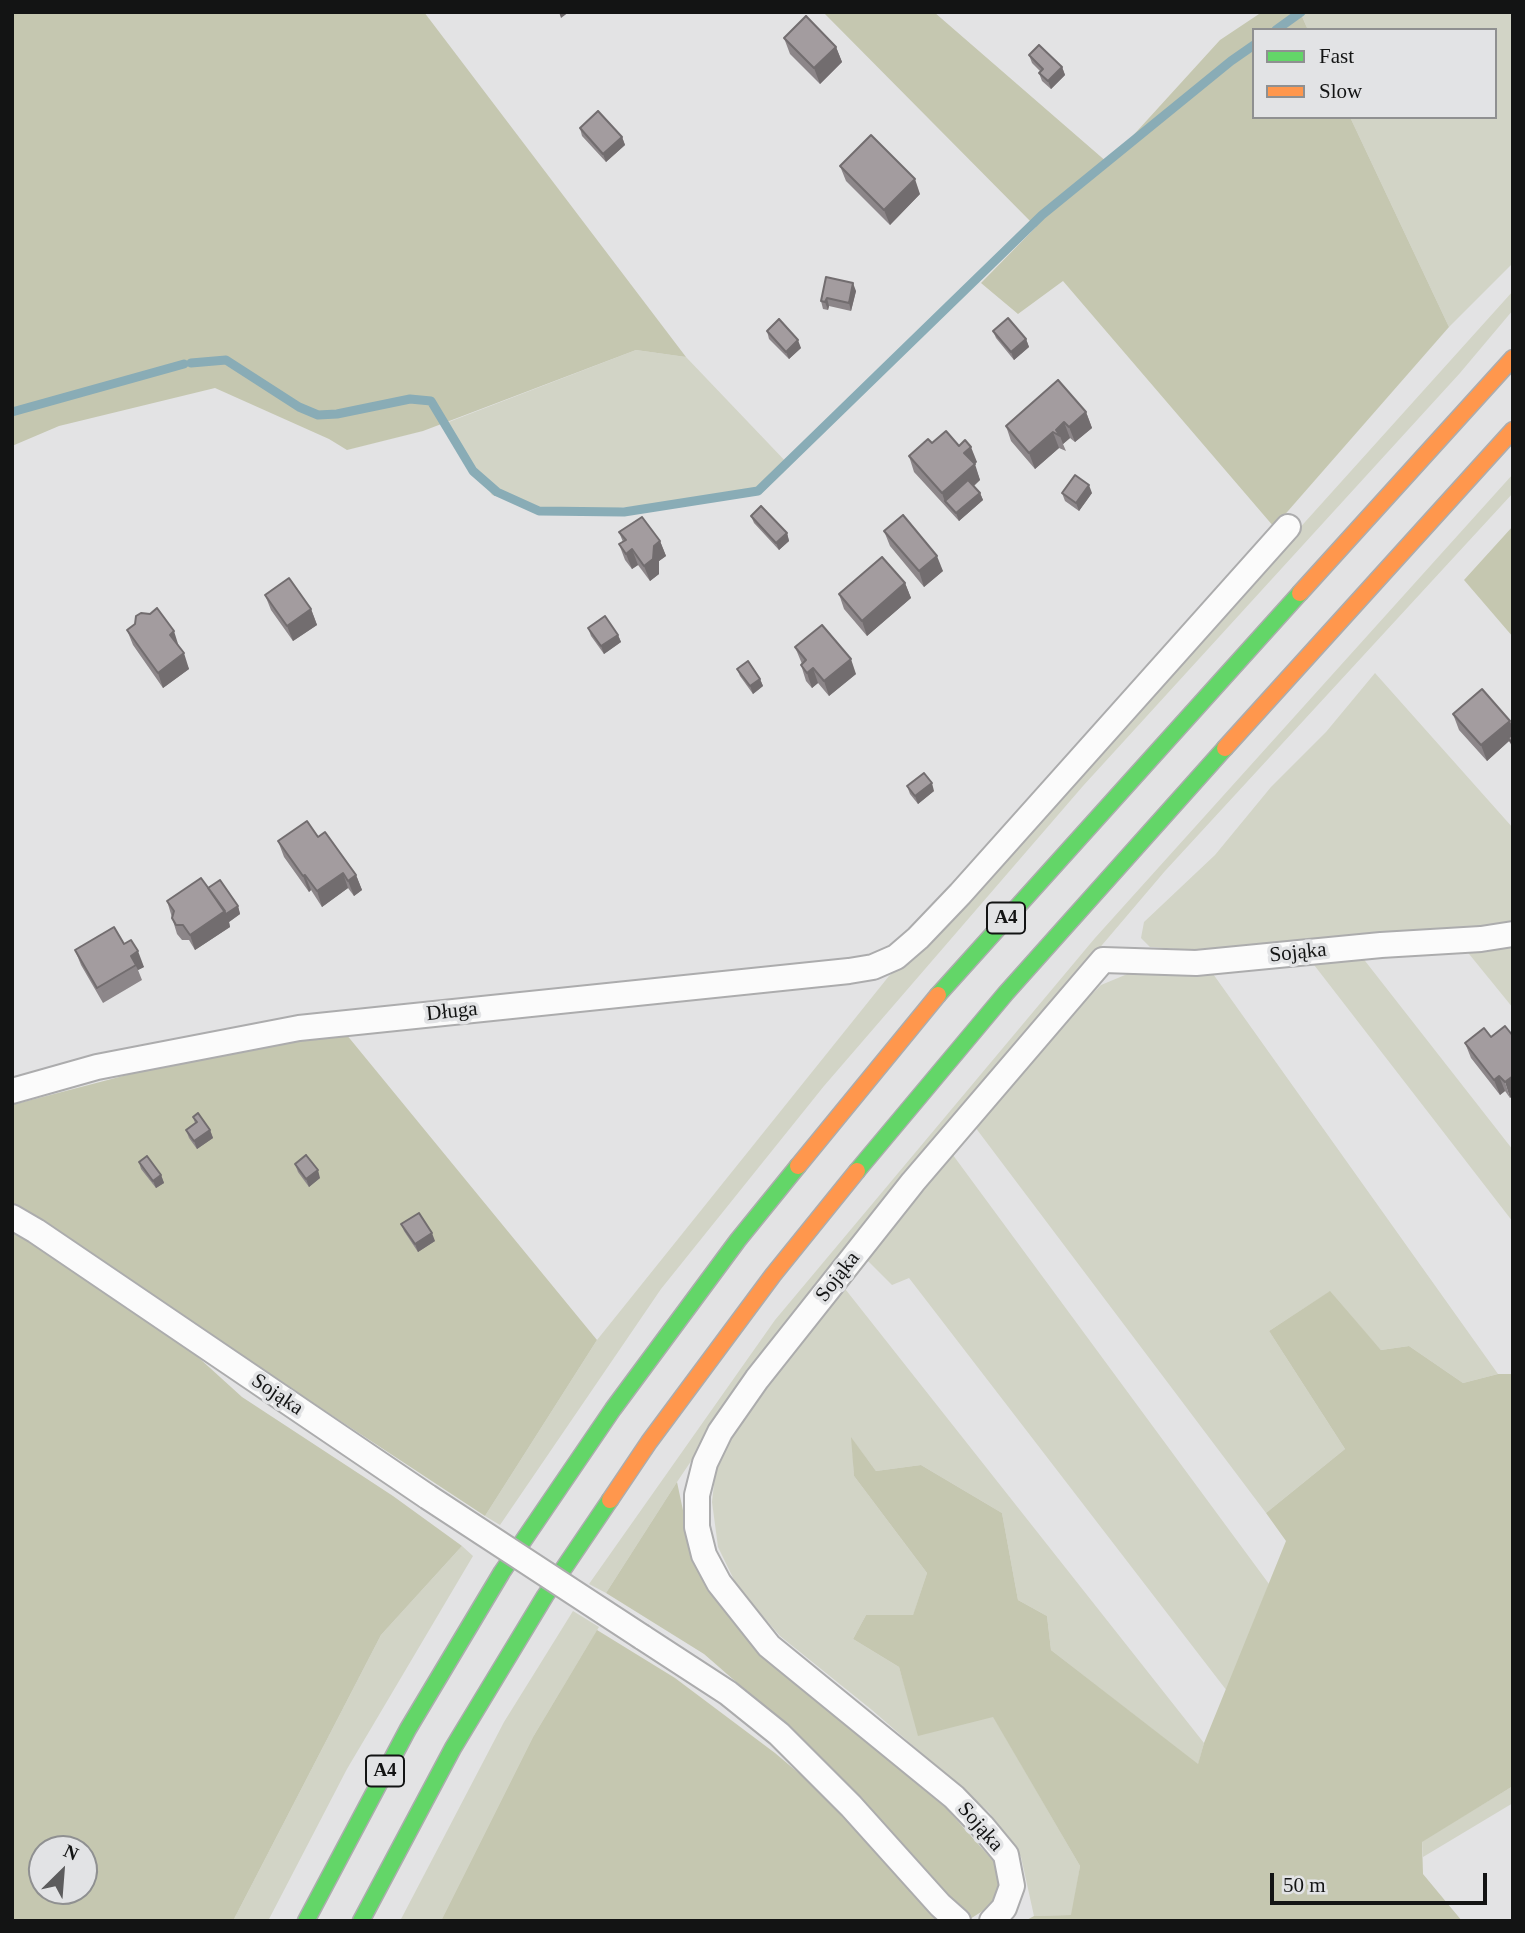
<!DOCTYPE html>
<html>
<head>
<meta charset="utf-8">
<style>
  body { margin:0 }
  #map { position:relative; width:1525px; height:1933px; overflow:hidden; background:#e3e3e4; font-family:Georgia,serif }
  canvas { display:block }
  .frame { position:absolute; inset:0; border:14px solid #131414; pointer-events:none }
  .legend { position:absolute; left:1252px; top:28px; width:245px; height:91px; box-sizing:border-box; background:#e2e3e5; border:2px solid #8f9091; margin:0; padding:9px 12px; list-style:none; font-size:21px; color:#131414 }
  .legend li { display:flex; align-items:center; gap:14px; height:35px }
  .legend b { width:35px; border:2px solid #8f9091 }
  .north { position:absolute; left:28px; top:1835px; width:70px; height:70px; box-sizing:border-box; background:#e2e3e5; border:2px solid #8f9091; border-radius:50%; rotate:25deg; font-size:19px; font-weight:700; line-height:28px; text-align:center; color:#131414 }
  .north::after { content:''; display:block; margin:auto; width:24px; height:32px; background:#5c5c5d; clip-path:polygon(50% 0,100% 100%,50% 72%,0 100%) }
  .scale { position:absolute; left:1270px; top:1873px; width:217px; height:32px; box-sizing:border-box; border:4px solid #131414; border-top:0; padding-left:9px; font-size:21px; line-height:24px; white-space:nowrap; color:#131414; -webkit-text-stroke:5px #e2e3e5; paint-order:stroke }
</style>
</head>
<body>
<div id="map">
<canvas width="1525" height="1933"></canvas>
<div class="frame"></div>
<ul class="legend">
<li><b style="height:9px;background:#63d668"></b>Fast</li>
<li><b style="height:9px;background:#ff974d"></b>Slow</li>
</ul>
<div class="north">N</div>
<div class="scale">50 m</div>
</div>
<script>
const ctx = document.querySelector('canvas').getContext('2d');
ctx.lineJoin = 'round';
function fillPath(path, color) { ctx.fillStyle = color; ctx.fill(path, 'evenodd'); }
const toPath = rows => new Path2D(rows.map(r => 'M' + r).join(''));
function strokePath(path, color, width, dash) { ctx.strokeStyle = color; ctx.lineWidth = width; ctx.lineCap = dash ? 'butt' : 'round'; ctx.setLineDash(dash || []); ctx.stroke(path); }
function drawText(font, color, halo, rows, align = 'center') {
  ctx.font = font + ' Georgia,serif'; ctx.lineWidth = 7; ctx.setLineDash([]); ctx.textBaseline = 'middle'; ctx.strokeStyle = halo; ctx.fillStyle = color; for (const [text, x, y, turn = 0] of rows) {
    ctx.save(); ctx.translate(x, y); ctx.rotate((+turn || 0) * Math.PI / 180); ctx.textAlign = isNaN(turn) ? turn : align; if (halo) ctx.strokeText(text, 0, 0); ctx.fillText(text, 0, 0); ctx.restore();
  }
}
fillPath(toPath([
  [1300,12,1513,12,1513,263,1449,327,1350,117,1495,117,1495,30,1308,30],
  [1513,291,1513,310,1460,373,1083,786,824,1086,661,1289,500,1525,485,1516,597,1340,889,976,926,943],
  [636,350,686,357,790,466,761,494,557,514,492,495,446,423],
  [1513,474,1513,493,1165,871,858,1232,779,1330,677,1482,606,1593,589,1584,775,1320,1095,938],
  [1375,673,1513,828,1513,923,1192,950,1150,947,1141,938,1144,922,1215,855,1271,787,1326,732],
  [1513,941,1513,1008,1465,949],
  [1362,957,1513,1150,1513,1222,1311,961],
  [1137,970,1211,971,1498,1374,1463,1383,1409,1346,1381,1350,1329,1292,1269,1331,1345,1449,1266,1513,972,1123,1055,1031,1101,985],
  [950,1151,1269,1584,1227,1691,909,1278,892,1285,865,1258],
  [842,1285,1204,1743,1198,1765,1051,1650,1047,1616,1018,1600,1002,1513,921,1465,876,1471,852,1439,854,1476,927,1573,913,1616,866,1615,853,1639,899,1667,919,1735,993,1716,1080,1866,1072,1915,1034,1916,1021,1857,989,1812,872,1710,780,1636,738,1588,718,1547,712,1502,716,1466,731,1428],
  [462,1546,473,1556,347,1769,268,1921,233,1921,381,1635],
  [573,1611,599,1627,533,1737,441,1921,400,1921,504,1722],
  [1513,1786,1513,1803,1423,1857,1422,1841]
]), '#d2d4c6');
fillPath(toPath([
  [12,12,424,12,686,357,636,350,423,431,347,450,329,439,215,388,59,426,12,446],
  [823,12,934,12,1108,163,1220,40,1262,12,1300,12,1308,30,1254,30,1254,117,1350,117,1449,327,1274,527,1063,281,1018,314,981,283,1036,227],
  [1513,526,1513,637,1464,580],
  [346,1034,597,1340,485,1516,12,1205,12,1105,188,1059],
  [12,1229,188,1348,242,1397,393,1496,462,1546,381,1635,233,1921,12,1921],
  [42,1849,84,1849,84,1891,42,1891],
  [1330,1291,1381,1350,1409,1346,1463,1383,1498,1374,1513,1374,1513,1786,1422,1842,1423,1874,1462,1921,1025,1921,1034,1916,1071,1915,1080,1866,993,1717,918,1736,899,1667,853,1639,866,1615,913,1615,927,1573,854,1476,851,1437,876,1471,921,1465,1002,1513,1018,1600,1047,1616,1051,1650,1198,1764,1204,1743,1286,1541,1266,1513,1345,1449,1269,1331],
  [677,1482,688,1534,776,1667,946,1808,996,1864,1001,1888,989,1907,970,1919,945,1896,773,1714,704,1654,606,1593],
  [597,1630,675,1678,775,1753,814,1786,951,1921,441,1921,533,1737]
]), '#c5c7b0');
strokePath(toPath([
  [1276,30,1301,12],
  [191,363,226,360,299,407,318,415,337,414,410,399,431,401,473,471,497,492,539,511,624,512,758,491,1042,215,1231,61,1254,45],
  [12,412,184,364]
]), '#89acb6', 9);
const street = toPath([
  [12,1091,97,1067,299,1028,849,971,873,967,896,957,918,938,960,894,1288,527],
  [12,1217,36,1231,428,1497],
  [642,1637,728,1693,779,1734,851,1806,940,1905,958,1921],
  [992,1921,1004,1908,1012,1886,1006,1855,982,1826,954,1797,769,1646,719,1583,704,1555,697,1527,697,1495,705,1463,720,1432,757,1379,913,1182,1103,960,1196,963,1381,945,1481,939,1513,934]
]);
const fast = toPath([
  [938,995,1300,593],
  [857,1171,1006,993,1225,748],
  [306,1921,408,1729,502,1572,613,1409,738,1240,798,1166],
  [361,1921,453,1748,545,1596,610,1500]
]);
const slow = toPath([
  [1300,593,1513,358],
  [1225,748,1513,430],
  [798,1166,938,995],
  [610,1500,649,1442,773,1275,857,1171]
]);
strokePath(street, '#acacad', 28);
strokePath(fast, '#acacad', 19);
strokePath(slow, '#acacad', 19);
strokePath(street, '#fbfbfb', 24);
strokePath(fast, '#63d668', 16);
strokePath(slow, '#ff974d', 16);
const streetBridge = toPath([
  [428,1497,642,1637]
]);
strokePath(streetBridge, '#acacad', 28, []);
strokePath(streetBridge, '#fbfbfb', 24);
fillPath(toPath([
  [784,38,836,47,842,62,820,84,790,54],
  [1029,55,1062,67,1065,75,1051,89,1042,81,1039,73,1041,72,1032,63],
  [580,128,622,137,625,145,606,162,582,136],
  [840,166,920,194,890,225,846,181],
  [826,277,856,291,851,311,829,306,828,310,823,309,821,301],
  [767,331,801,348,789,359,769,339],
  [993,331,1026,339,1029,347,1014,360,996,338],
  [1086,412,1092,428,1075,442,1070,438,1063,444,1066,451,1059,448,1035,469,1011,441,1006,426],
  [932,443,959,446,977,462,974,464,980,480,974,486,980,493,983,500,959,521,914,472,909,456],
  [1062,493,1092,493,1079,511,1065,501],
  [751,516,787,533,789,541,779,550,754,523],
  [884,531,943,571,924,587,890,546],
  [619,532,660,541,666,556,659,561,659,574,650,581,638,565,632,569,625,560,619,544,623,542],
  [905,583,911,598,867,636,844,609,839,594],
  [265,595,311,609,317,625,293,641,271,610],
  [135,624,179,647,189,669,163,688,133,645,127,630],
  [588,628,618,635,621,642,604,654,591,636],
  [795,647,856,674,829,696,818,683,812,688,806,681,801,665,802,664],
  [737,669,760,679,763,686,753,694,740,676],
  [1453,714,1510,721,1513,729,1513,748,1509,741,1487,761,1459,730],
  [907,786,934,791,918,804,910,794],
  [318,837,356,875,362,890,354,896,348,888,322,907,311,890,309,892,284,857,278,841],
  [167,901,238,906,240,914,229,922,230,927,195,950,189,940,182,940,177,934],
  [124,944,144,967,138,970,142,980,103,1003,81,965,75,950],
  [1491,1037,1510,1098,1505,1091,1500,1095,1471,1058,1465,1043],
  [193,1117,210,1130,213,1138,197,1149,189,1138,186,1130,195,1123],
  [139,1162,161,1175,164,1183,156,1188,141,1169],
  [295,1164,320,1178,309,1187,298,1172],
  [401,1224,435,1241,418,1252,404,1231]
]), '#8c8689');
fillPath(toPath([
  [559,12,569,12,561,18],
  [836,47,842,62,820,84,814,68],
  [1062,67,1065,75,1051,89,1048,81],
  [622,137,625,145,606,162,603,154],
  [915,179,920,194,890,225,884,210],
  [853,283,856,291,851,311,849,303],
  [827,298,829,306,828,310,825,302],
  [1026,339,1029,347,1014,360,1011,352],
  [798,340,801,348,789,359,786,352],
  [1086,412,1092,428,1075,442,1069,427],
  [1064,422,1070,438,1063,444,1060,436,1056,430],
  [1053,432,1059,448,1035,469,1029,453],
  [971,447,977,462,970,468,964,453],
  [975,464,980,480,950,506,945,501,947,508,942,493],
  [1089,485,1092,493,1079,511,1076,503],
  [980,493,983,500,959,521,956,513],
  [787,533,789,541,779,550,776,543],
  [660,541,666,556,659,561,659,574,650,581,644,566,654,546],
  [632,549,638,565,632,569,626,554],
  [937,556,943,571,924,587,919,571],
  [905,583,911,598,867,636,862,621],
  [311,609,317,625,293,641,287,626],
  [174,631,179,647,175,650,170,635],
  [618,635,621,642,604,654,601,646],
  [184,653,189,669,163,688,158,673],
  [851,659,856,674,829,696,824,681],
  [813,668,818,683,812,688,807,673],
  [760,679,763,686,753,694,750,686],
  [1510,721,1513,729,1513,738,1508,738,1509,741,1487,761,1481,745],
  [932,783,934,791,918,804,915,796],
  [343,873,348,888,322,907,317,891],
  [305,875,311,890,309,892,303,876],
  [356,875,362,890,354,896,348,881],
  [238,906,240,914,229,922,230,927,195,950,190,935,225,911],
  [138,951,144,967,138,970,131,956],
  [1499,1076,1505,1091,1500,1095,1494,1080],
  [1513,1076,1513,1096,1510,1098,1505,1082],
  [210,1130,213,1138,197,1149,194,1141],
  [318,1170,320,1178,309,1187,306,1179],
  [161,1175,164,1183,156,1188,153,1181],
  [432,1233,435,1241,418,1252,415,1244]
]), '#726d6f');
const building = toPath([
  [806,16,836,47,814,68,784,38,806,16],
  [1039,45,1062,67,1048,81,1039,73,1043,69,1029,55,1039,45],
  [598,111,622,137,603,154,580,128,598,111],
  [871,135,915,179,884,210,840,166,871,135],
  [826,277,853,283,849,303,827,298,825,302,821,301,826,277],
  [1008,318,1026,339,1011,352,993,331,1008,318],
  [779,319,798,340,786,352,767,331,779,319],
  [1058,380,1086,412,1069,427,1064,422,1056,430,1060,436,1053,432,1029,453,1006,426,1058,380],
  [946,431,959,446,965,440,971,447,964,453,975,464,942,493,909,456,928,439,932,443,946,431],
  [1075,475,1089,485,1076,503,1062,493,1075,475],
  [968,480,980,493,956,513,945,501,968,480],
  [761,506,787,533,776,543,751,516,761,506],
  [903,515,937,556,919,571,884,531,903,515],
  [642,517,660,541,654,546,653,559,644,566,632,549,626,554,619,544,626,540,619,532,642,517],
  [882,557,905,583,862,621,839,594,882,557],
  [289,578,311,609,287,626,265,595,289,578],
  [157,608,174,631,170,635,184,653,158,673,127,630,135,624,136,616,141,613,150,614,157,608],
  [605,616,618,635,601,646,588,628,605,616],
  [822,625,851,659,824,681,813,668,807,673,801,665,806,660,795,647,822,625],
  [748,661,760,679,750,686,737,669,748,661],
  [1482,689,1510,721,1481,745,1453,714,1482,689],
  [1513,734,1513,744,1508,738,1513,734],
  [924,773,932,783,915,796,907,786,924,773],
  [307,821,318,837,325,832,356,875,348,881,343,873,317,891,305,875,303,876,278,841,307,821],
  [201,878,225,911,190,935,183,925,176,925,172,918,174,911,167,901,201,878],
  [220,880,238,906,226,914,208,888,220,880],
  [114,927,124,944,131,940,138,951,131,956,136,965,97,988,75,950,114,927],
  [1505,1026,1513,1036,1513,1061,1512,1062,1513,1064,1513,1076,1505,1082,1499,1076,1494,1080,1465,1043,1484,1028,1491,1037,1505,1026],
  [198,1113,210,1130,194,1141,186,1130,197,1122,193,1117,198,1113],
  [306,1155,318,1170,306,1179,295,1164,306,1155],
  [147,1156,161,1175,153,1181,139,1162,147,1156],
  [419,1213,432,1233,415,1244,401,1224,419,1213]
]);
fillPath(building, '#a39c9f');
strokePath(building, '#726d6f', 2);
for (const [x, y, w] of [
  [1006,918,38],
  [385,1771,38]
]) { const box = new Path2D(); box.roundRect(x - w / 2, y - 15.5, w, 31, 5); ctx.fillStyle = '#e2e3e5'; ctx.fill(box); strokePath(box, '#131414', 2); }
drawText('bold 19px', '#131414', null, [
  ["A4",1006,918],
  ["A4",385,1771]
]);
drawText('21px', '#131414', '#e2e3e5', [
  ["Sojąka",1298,953,-6],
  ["Długa",452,1012,-6],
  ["Sojąka",838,1277,-52],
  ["Sojąka",277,1395,34],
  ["Sojąka",980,1827,49]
]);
</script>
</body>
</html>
